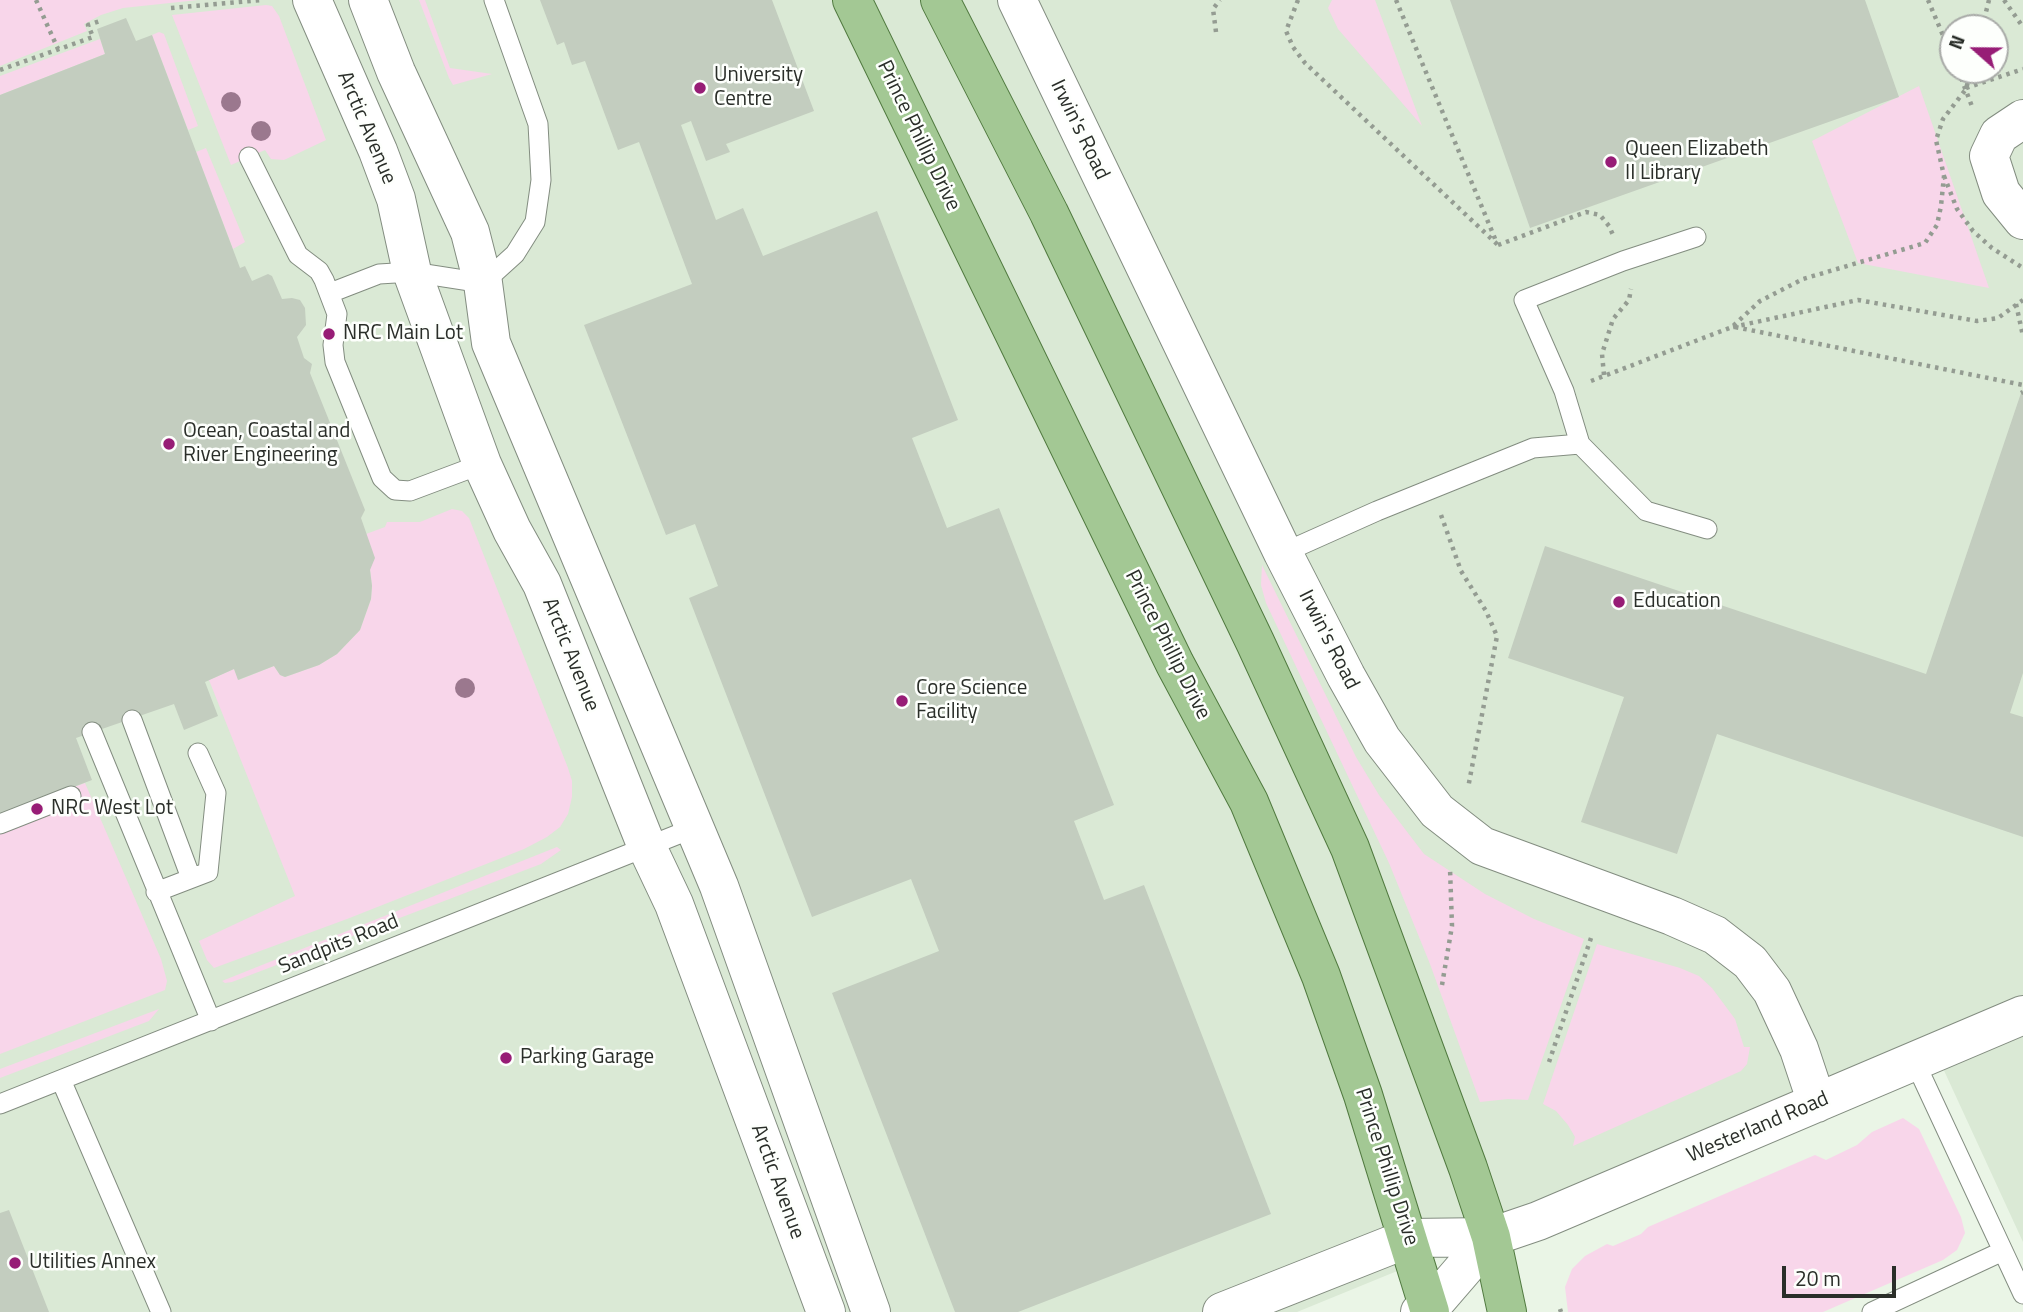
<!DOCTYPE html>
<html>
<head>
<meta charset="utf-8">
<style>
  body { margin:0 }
  #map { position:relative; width:2023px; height:1312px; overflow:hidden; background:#eaf5e6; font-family:"Titillium Web",sans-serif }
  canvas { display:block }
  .north { position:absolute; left:1939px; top:14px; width:70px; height:70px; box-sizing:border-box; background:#fdfffc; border:2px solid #a9aba8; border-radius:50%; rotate:291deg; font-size:19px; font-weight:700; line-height:28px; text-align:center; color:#2a2e29 }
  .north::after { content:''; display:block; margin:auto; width:24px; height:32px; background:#971d76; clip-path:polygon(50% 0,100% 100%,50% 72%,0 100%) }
  .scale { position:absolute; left:1782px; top:1266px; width:114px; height:32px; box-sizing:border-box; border:4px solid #2a2e29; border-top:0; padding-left:9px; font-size:21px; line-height:24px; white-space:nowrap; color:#2a2e29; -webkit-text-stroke:5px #fdfffc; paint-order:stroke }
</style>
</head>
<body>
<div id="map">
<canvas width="2023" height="1312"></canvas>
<div class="north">N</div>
<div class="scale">20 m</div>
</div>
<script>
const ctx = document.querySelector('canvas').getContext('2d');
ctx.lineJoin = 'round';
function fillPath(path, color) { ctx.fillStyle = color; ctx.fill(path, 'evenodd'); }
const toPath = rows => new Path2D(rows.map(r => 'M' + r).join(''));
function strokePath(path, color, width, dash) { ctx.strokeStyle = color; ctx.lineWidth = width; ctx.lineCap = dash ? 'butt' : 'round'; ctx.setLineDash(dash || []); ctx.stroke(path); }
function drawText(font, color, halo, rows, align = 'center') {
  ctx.font = font + ' "Titillium Web",sans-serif'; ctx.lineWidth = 5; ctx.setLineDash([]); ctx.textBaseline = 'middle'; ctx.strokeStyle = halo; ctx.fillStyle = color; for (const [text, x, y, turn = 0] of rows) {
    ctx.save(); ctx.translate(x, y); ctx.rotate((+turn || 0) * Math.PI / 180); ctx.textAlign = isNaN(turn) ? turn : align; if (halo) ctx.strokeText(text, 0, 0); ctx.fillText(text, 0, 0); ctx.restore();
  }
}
fillPath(toPath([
  [0,0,2023,0,2023,1242,1935,1051,1297,1312,0,1312],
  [1953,28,1995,28,1995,70,1953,70]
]), '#dae9d5');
fillPath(toPath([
  [0,0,198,0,123,8,101,15,84,24,87,31,0,66],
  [419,0,425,0,450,68,492,74,453,85,449,78],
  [1332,0,1375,0,1422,126,1338,29,1328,8],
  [266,5,272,6,279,16,326,140,284,160,271,159,265,150,231,165,172,15],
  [159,32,164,34,198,126,188,130,152,35],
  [100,39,105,54,0,95,0,76],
  [1919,86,1989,288,1858,263,1812,141],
  [206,148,245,242,233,249,196,152],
  [452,509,462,511,469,518,568,768,572,781,572,797,568,814,560,827,547,837,524,849,347,919,214,968,207,960,199,941,295,896,209,680,234,669,239,680,274,666,280,675,285,677,319,665,337,654,360,630,371,599,372,586,366,534,385,527,387,522,420,522],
  [1262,565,1356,757,1379,795,1424,854,1485,894,1534,919,1584,939,1528,1100,1508,1099,1480,1102,1430,964,1389,863,1266,603,1261,585],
  [85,783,161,959,167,981,165,990,0,1054,0,832,68,789],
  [557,847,561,850,541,864,232,982,225,983,222,981],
  [1597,944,1680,968,1699,976,1712,988,1735,1019,1744,1047,1750,1047,1747,1064,1741,1071,1573,1146,1575,1137,1568,1125,1556,1111,1543,1104],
  [159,1009,149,1021,0,1078,0,1069],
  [1903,1118,1919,1129,1961,1217,1965,1233,1957,1250,1943,1260,1823,1312,1568,1312,1565,1287,1572,1269,1585,1256,1607,1244,1613,1246,1641,1234,1648,1227,1815,1155,1826,1160,1857,1145,1872,1132]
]), '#f8d6ea');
fillPath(toPath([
  [540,0,772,0,814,111,726,144,730,152,706,161,691,121,681,125,716,220,743,208,763,256,877,211,958,420,912,438,947,528,999,508,1114,805,1074,821,1104,900,1144,885,1271,1214,1018,1312,955,1312,832,993,939,951,911,879,812,917,689,598,718,586,695,524,666,535,584,325,692,284,639,142,618,150,585,61,572,65,564,42,557,45],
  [1450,0,1865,0,1899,97,1530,228],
  [126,18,136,41,152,35,240,268,245,266,252,281,268,274,272,276,282,299,292,298,300,300,305,308,306,325,297,337,304,358,312,364,310,373,365,510,361,518,375,558,370,570,372,586,371,599,360,630,337,654,319,665,285,677,280,675,274,666,238,680,234,669,205,682,218,716,184,730,174,704,76,738,92,780,0,815,0,95,105,54,97,29],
  [2021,393,2023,394,2023,673,2010,713,2023,717,2023,837,1717,734,1677,854,1581,822,1624,697,1508,658,1545,546,1926,674],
  [9,1210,49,1312,0,1312,0,1213]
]), '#c3cdbf');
const lane = toPath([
  [249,157,298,255,319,271,324,280,337,314,333,345,335,362,382,478,395,490,410,491,482,464],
  [330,293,379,274,412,272,483,283,515,254,535,222,541,180,538,124,494,0],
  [1580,444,1646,511,1707,529],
  [1283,553,1377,511,1533,448,1580,444,1564,391,1524,300,1623,261,1696,237],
  [132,720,191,878],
  [92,732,211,1021],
  [0,824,71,796],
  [156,892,208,872,216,793,198,753],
  [1914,1060,2023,1294],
  [61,1080,161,1312],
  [0,1104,694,828],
  [1872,1312,2003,1251]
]);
const street = toPath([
  [312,0,378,151,396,199,412,272,482,464,512,530,542,584,647,847,674,904,826,1312],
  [368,0,396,72,470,232,483,283,491,343,719,886,871,1312],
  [1017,0,1283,553,1346,676,1382,740,1437,811,1482,846,1672,916,1715,935,1750,962,1772,991,1799,1049,1817,1103],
  [2023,119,1999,135,1989,156,2001,193,2023,220],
  [1222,1312,1409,1238,1491,1237,1538,1221,2023,1015],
  [1420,1312,1429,1309,1491,1237]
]);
const primary = toPath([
  [852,0,1175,664,1249,802,1321,976,1363,1095,1430,1312],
  [940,0,1049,213,1255,642,1350,848,1468,1168,1491,1237,1507,1312]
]);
strokePath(lane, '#838d80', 21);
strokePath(street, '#838d80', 40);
strokePath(primary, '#517a40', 40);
strokePath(toPath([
  [36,0,58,49],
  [1298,0,1286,31,1293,47,1305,63,1498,245],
  [1396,0,1496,241],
  [1928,0,1953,59],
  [2004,0,2023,27],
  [171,8,261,0],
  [1982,28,1989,0],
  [1216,32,1213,9,1220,0],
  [0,70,93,37,88,25,103,20],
  [1958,70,1973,109],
  [1966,88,2023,69],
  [1944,176,1957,209,1973,231,1992,248,2023,268],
  [1498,245,1586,212,1600,215,1609,226,1613,235],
  [2016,304,2023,336],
  [1733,327,1858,300,1977,321,1998,318,2023,300],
  [1735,327,2023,385],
  [1604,375,1602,354,1613,319,1629,300,1631,289],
  [1591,381,1732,327,1760,301,1803,279,1925,243,1937,225,1941,206,1944,176,1936,140,1943,119,1966,89,1971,70],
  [2021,393,2023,392],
  [1441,515,1461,571,1486,611,1497,636,1468,788],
  [1442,985,1452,926,1450,868],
  [1549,1062,1592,935],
  [1560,1309,1561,1312]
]), '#949c92', 4.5, [3.5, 5]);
strokePath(lane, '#fff', 19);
strokePath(street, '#fff', 38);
strokePath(primary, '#a3c894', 38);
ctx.fillStyle = '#9b788e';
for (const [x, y] of [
  [231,102],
  [261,131],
  [465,688]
]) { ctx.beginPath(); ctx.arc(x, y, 10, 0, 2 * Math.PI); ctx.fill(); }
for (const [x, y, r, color] of [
  [700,88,7,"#971d76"],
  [1611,162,7,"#971d76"],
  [329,334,7,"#971d76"],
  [169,444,7,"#971d76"],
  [1619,602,7,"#971d76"],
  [902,701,7,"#971d76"],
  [37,809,7,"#971d76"],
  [506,1058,7,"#971d76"],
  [15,1263,7,"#971d76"]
]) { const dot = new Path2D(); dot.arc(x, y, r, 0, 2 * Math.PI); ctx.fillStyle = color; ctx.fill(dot); strokePath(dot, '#fdfffc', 2.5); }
drawText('21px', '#2a2e29', '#fdfffc', [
  ["University",714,76],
  ["Centre",714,100],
  ["Queen Elizabeth",1625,150],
  ["II Library",1625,174],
  ["NRC Main Lot",343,334],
  ["Ocean, Coastal and",183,432],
  ["River Engineering",183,456],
  ["Education",1633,602],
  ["Core Science",916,689],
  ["Facility",916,713],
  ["NRC West Lot",51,809],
  ["Parking Garage",520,1058],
  ["Utilities Annex",29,1263]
], 'left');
drawText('21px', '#2a2e29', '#fdfffc', [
  ["Arctic Avenue",366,128,67],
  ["Irwin's Road",1079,130,64],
  ["Prince Phillip Drive",918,136,64],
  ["Irwin's Road",1328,640,63],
  ["Prince Phillip Drive",1167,645,63],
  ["Arctic Avenue",570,655,68],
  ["Sandpits Road",339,945,-22],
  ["Westerland Road",1758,1128,-23],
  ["Prince Phillip Drive",1386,1167,72],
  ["Arctic Avenue",777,1182,70]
]);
</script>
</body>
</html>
